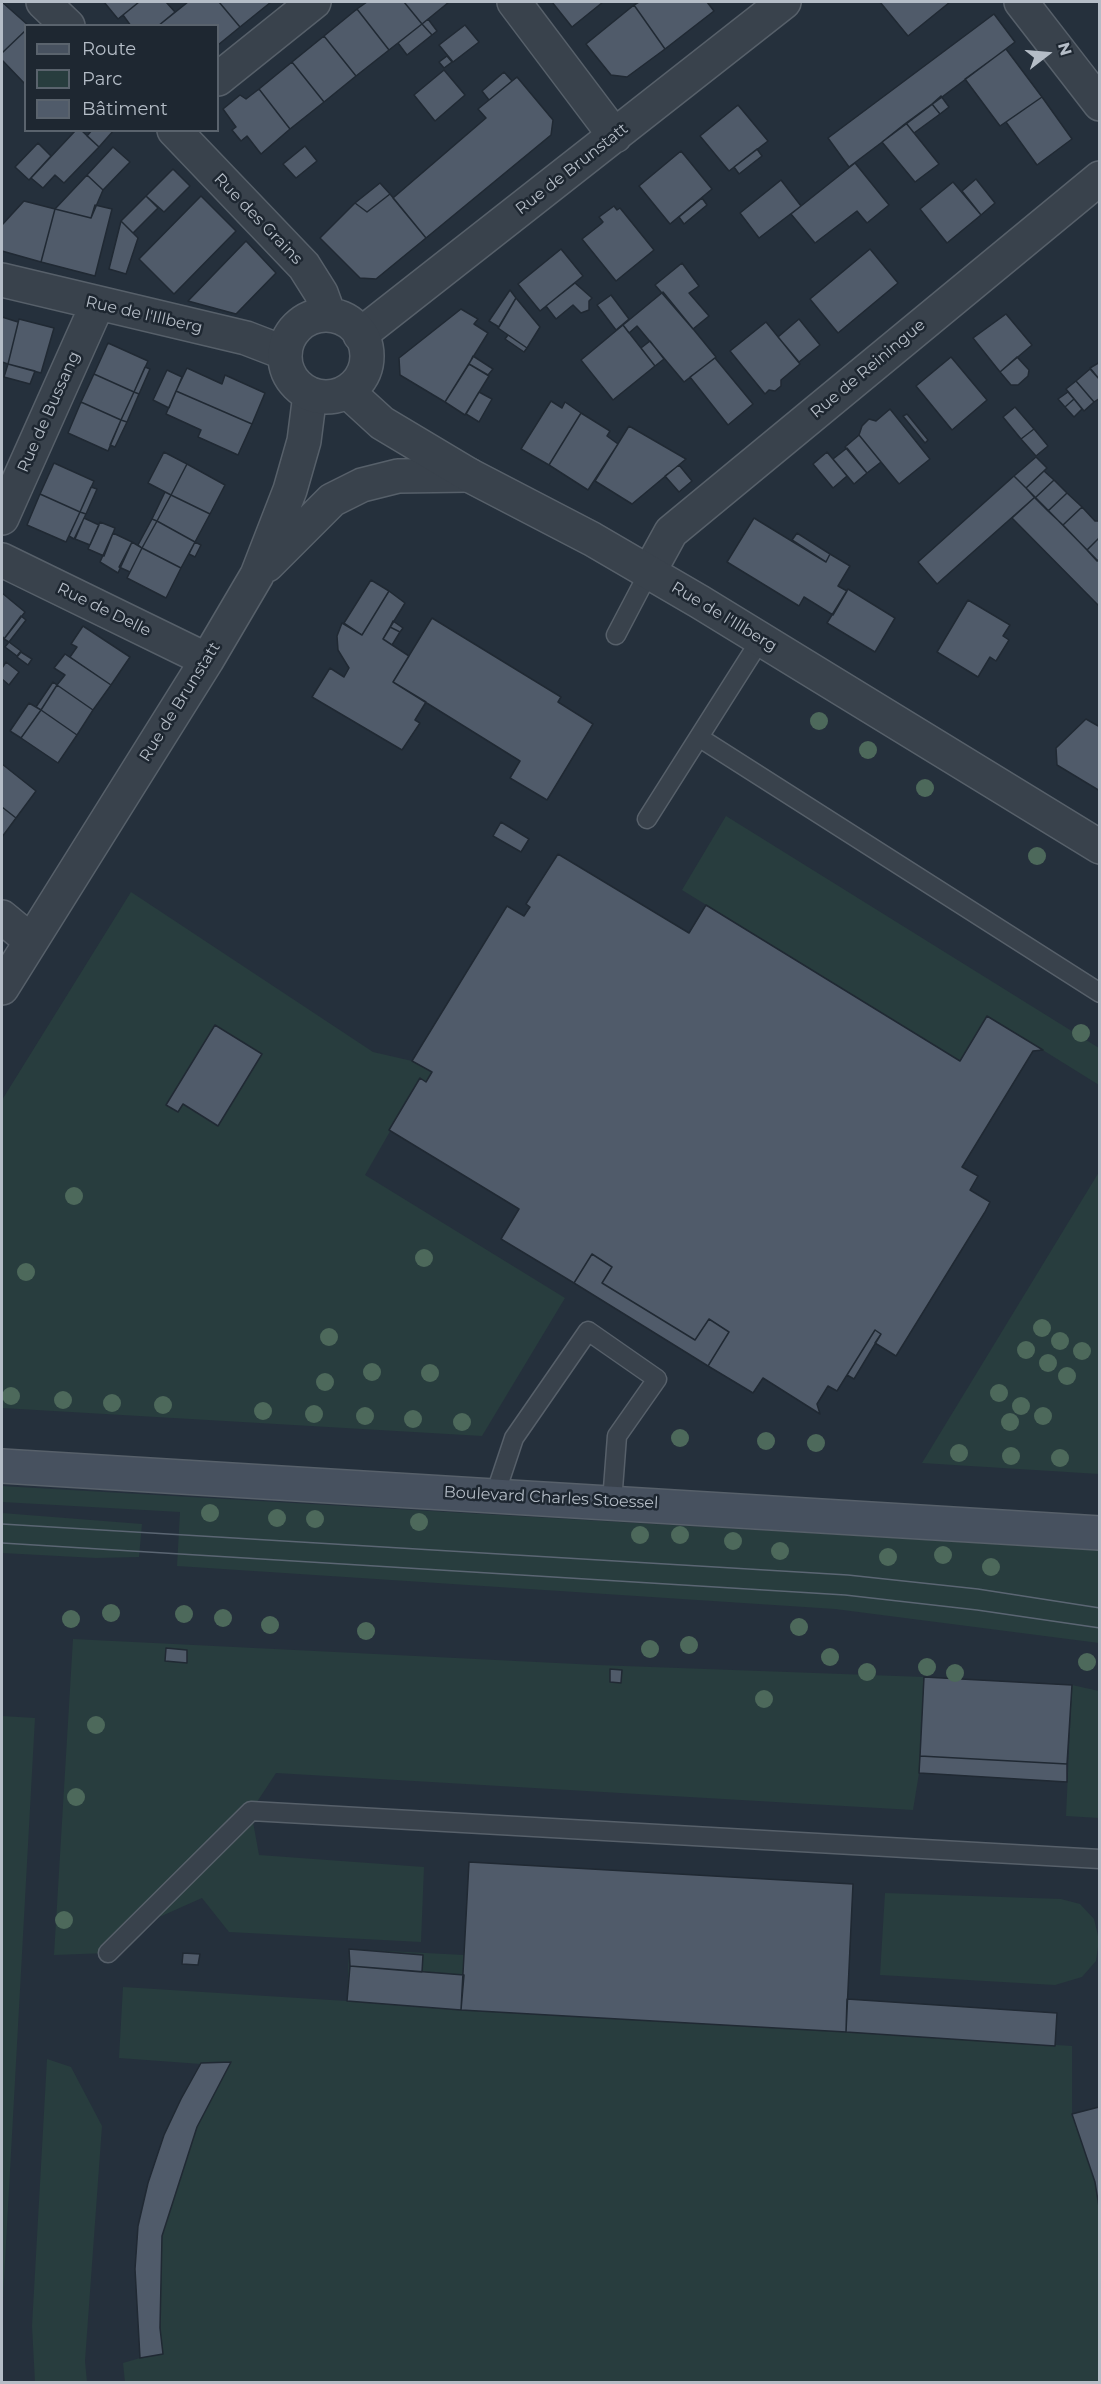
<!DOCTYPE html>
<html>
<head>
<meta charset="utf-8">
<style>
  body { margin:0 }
  #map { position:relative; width:1101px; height:2384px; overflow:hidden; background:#25303c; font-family:Montserrat,sans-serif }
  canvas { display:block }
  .frame { position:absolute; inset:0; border:3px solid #b5bdc7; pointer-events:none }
  .legend { position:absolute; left:24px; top:24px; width:195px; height:108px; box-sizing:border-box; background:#1e2731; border:2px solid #5a636d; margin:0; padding:8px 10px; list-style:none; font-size:18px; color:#b5bdc7 }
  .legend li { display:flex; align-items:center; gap:12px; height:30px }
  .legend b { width:30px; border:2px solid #5a636d }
  .north { position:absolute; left:1017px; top:24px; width:60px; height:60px; -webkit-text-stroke:4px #1e2731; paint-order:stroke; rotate:74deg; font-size:16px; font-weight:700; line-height:24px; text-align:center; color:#b5bdc7 }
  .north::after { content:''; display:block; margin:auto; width:21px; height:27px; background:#b5bdc7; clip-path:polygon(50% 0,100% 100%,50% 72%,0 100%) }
</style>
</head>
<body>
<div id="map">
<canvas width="1101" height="2384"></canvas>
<div class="frame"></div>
<ul class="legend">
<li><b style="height:8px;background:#47515f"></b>Route</li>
<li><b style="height:16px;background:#283d3e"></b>Parc</li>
<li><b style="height:16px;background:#505b6a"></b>Bâtiment</li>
</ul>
<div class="north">N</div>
</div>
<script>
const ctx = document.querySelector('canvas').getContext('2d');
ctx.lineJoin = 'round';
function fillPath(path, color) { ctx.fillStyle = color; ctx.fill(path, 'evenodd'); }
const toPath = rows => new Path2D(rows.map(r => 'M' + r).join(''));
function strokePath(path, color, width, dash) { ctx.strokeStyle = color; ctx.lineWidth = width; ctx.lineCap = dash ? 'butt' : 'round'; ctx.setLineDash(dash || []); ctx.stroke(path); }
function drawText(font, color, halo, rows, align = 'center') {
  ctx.font = font + ' Montserrat,sans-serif'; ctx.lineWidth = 5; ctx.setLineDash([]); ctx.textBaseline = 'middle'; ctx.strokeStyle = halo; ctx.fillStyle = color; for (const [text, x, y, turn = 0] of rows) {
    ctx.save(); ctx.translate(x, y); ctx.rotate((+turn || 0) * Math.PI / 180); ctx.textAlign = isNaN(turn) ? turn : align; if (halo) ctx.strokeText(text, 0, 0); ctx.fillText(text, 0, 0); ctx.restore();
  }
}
fillPath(toPath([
  [726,816,1099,1048,1099,1085,988,1016,960,1061,682,890],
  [131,892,373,1052,412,1061,432,1072,426,1082,420,1079,365,1175,565,1298,482,1436,2,1408,2,1100],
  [1099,1172,1099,1474,922,1463],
  [2,1486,1099,1550,1099,1643,835,1609,177,1566,180,1512,2,1502],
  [2,1513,142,1524,139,1557,96,1558,2,1553],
  [73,1639,597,1665,924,1677,919,1773,913,1810,276,1773,251,1811,259,1855,424,1867,421,1942,229,1932,202,1898,130,1930,108,1953,54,1955],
  [1072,1685,1099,1691,1099,1818,1066,1816],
  [2,1716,35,1718,2,2316],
  [469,1862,853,1884,846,2031,1072,2046,1072,2114,1099,2109,1099,2382,125,2382,123,2363,140,2358,135,2269,164,2135,181,2099,201,2064,119,2058,123,1987,347,2001,349,1949,464,1955],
  [885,1893,1061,1899,1080,1904,1094,1919,1099,1940,1096,1961,1082,1977,1055,1985,880,1975],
  [47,2059,71,2067,102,2126,85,2361,87,2382,35,2382,32,2326]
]), '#283d3e');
const building = toPath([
  [2,2,29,26,26,26,26,30,2,53,2,2],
  [104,2,139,2,118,19,104,2],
  [139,2,166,2,175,12,158,26,131,26,123,15,139,2],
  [188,2,219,2,240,27,218,45,218,26,158,26,188,2],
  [219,2,271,2,240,27,219,2],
  [367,2,404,2,422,24,389,50,357,9,367,2],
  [404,2,449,2,422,24,404,2],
  [552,2,603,2,572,27,552,2],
  [639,2,707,2,714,11,665,49,634,5,639,2],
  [880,2,950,2,908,36,880,2],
  [634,5,665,49,627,77,611,75,586,44,634,5],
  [357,9,389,50,356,76,324,36,357,9],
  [994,14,1015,42,849,167,828,138,994,14],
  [428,19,437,31,432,35,422,24,428,19],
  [422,24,432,35,407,55,398,43,422,24],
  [465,25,479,42,453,62,439,45,465,25],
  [26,30,26,85,2,60,2,53,26,30],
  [324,36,356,76,324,102,292,62,324,36],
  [1006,49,1042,97,1000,126,965,79,1006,49],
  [447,56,452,62,444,68,439,62,447,56],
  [292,62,324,102,290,129,259,89,292,62],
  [444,70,465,95,435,121,414,95,444,70],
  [504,72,512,81,489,100,482,91,504,72],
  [517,77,553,120,551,135,426,238,393,198,486,118,478,109,517,77],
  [259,89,290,129,261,154,247,136,241,141,232,130,236,127,223,109,240,95,246,99,259,89],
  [941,96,949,107,940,114,932,104,941,96],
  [1042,97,1072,139,1037,165,1006,122,1042,97],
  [932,104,940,114,914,133,906,123,932,104],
  [738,105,768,141,729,171,700,136,738,105],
  [906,123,939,164,915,182,882,142,906,123],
  [76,130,81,130,99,147,64,183,55,175,43,188,31,178,76,130],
  [92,130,114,130,99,147,87,136,92,130],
  [38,143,51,156,29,180,15,167,38,143],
  [305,146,317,161,296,178,283,164,305,146],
  [113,147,130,162,103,190,87,175,113,147],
  [757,149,762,156,739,174,734,167,757,149],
  [681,151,712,189,670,224,639,186,681,151],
  [855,163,889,205,867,223,857,211,815,243,791,214,855,163],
  [173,169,190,186,164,212,146,196,173,169],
  [87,175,103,190,91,218,55,209,87,175],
  [976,179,995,203,981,215,962,191,976,179],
  [781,180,801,206,759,238,740,213,781,180],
  [953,182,981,215,947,243,920,209,953,182],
  [380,183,390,194,367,212,355,203,380,183],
  [390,194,426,238,376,279,360,278,320,238,355,203,367,212,390,194],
  [146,196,158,208,133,233,121,221,146,196],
  [201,196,236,231,174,294,139,259,201,196],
  [702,198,707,205,684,224,679,217,702,198],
  [24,201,55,209,41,262,2,251,2,225,24,201],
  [95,205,112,209,95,276,41,262,55,209,91,218,95,205],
  [614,206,617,210,620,208,654,250,616,281,582,239,601,224,603,222,599,217,614,206],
  [121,221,138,238,126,274,109,269,121,221],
  [246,241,276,273,236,314,188,301,246,241],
  [561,249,583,276,540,311,518,284,561,249],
  [870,249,898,283,838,333,810,299,870,249],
  [682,263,699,286,689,293,709,316,693,329,655,285,682,263],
  [575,283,592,298,589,301,589,310,581,313,573,305,556,319,546,306,575,283],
  [510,290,516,298,499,327,489,321,510,290],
  [663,292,716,357,684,382,637,326,629,333,623,325,663,292],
  [611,295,629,319,616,330,597,305,611,295],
  [516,298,540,327,527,348,498,328,516,298],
  [461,309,478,319,474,324,488,333,445,402,400,375,399,358,461,309],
  [1006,314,1032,345,1000,372,973,338,1006,314],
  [2,317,18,322,19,319,8,364,2,362,2,317],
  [19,319,54,328,41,373,8,364,19,319],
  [799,319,820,345,799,362,778,337,799,319],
  [766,322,800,364,781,380,781,386,775,391,769,390,765,394,730,351,766,322],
  [623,325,655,366,613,400,581,360,623,325],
  [508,335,527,348,524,352,505,339,508,335],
  [650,341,664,359,655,366,641,348,650,341],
  [108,343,148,361,134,392,94,374,108,343],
  [473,356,493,369,488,375,469,364,473,356],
  [951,357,987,400,952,430,916,386,951,357],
  [1017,357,1029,370,1028,376,1018,385,1011,385,1000,372,1017,357],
  [715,358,753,404,728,425,690,377,715,358],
  [1100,362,1100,380,1090,368,1100,362],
  [8,364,35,371,30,384,4,377,8,364],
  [469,364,489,376,465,415,445,402,469,364],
  [145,367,150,369,139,394,134,392,145,367],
  [187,368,222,384,225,375,265,393,252,424,176,391,187,368],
  [1090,369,1100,380,1100,398,1094,402,1076,381,1090,369],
  [167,370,182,377,169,408,153,400,167,370],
  [94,374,134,392,121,420,81,402,94,374],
  [1076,381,1094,402,1084,411,1066,389,1076,381],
  [176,391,252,424,238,455,198,437,201,430,166,414,176,391],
  [134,392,139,394,127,422,121,420,134,392],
  [479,392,492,399,479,422,466,414,479,392],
  [1068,392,1074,399,1065,407,1058,399,1068,392],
  [1074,399,1082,409,1074,417,1065,407,1074,399],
  [551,401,562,408,565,402,581,413,549,465,521,449,551,401],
  [81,402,121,420,108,451,68,433,81,402],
  [1015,407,1034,429,1021,439,1003,417,1015,407],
  [890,409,930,459,899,484,859,435,862,426,869,419,876,421,890,409],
  [581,413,610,431,607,436,618,444,588,490,549,465,581,413],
  [907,414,928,440,925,443,903,416,907,414],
  [121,420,127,422,115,447,110,445,121,420],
  [629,426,686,459,632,504,595,481,629,426],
  [1034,429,1048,446,1036,456,1021,439,1034,429],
  [859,435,881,462,867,473,845,447,859,435],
  [847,448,867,473,854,484,833,459,847,448],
  [164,452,187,464,171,495,148,483,164,452],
  [827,452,847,476,833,488,813,464,827,452],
  [1036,457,1047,468,1026,488,1014,476,1036,457],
  [54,463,94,481,80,512,40,494,54,463],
  [187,464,225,485,210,514,171,495,187,464],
  [679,465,692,481,679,492,665,476,679,465],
  [1044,471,1054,480,1035,498,1026,488,1044,471],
  [1014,476,1035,497,937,584,918,562,1014,476],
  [1054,480,1067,493,1048,511,1035,498,1054,480],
  [91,487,97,489,86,514,80,512,91,487],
  [165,492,171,495,157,521,152,519,165,492],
  [1067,493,1082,507,1063,525,1048,511,1067,493],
  [40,494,80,512,66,542,27,525,40,494],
  [171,495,210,514,195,542,157,521,171,495],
  [1035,497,1100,563,1100,607,1012,518,1035,497],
  [1082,507,1095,521,1100,521,1100,537,1087,550,1063,525,1082,507],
  [80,512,86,514,74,539,69,536,80,512],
  [84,518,99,525,90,545,75,539,84,518],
  [754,518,826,562,830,554,850,566,838,586,847,591,833,615,804,597,799,606,727,562,754,518],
  [152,519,157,521,142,548,138,545,152,519],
  [157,521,195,542,181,568,142,548,157,521],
  [100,522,115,528,104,556,88,549,100,522],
  [113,533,132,542,118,573,100,562,113,533],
  [797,533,830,554,826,562,792,540,797,533],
  [1100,537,1100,559,1097,561,1087,550,1100,537],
  [132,542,142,548,130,572,119,567,132,542],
  [195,542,201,545,195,557,189,554,195,542],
  [142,548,181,568,166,598,127,578,142,548],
  [371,580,389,591,362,635,344,623,371,580],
  [848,589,895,618,875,652,827,623,848,589],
  [389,591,405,603,383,639,409,656,393,682,426,702,415,720,420,723,402,750,312,697,330,668,344,677,349,668,338,650,337,636,342,623,362,635,389,591],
  [2,593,25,612,4,639,2,636,2,593],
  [968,600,1010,625,1003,636,1009,640,996,661,990,657,978,677,937,652,968,600],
  [21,616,26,620,9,642,4,639,21,616],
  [432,618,561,697,558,702,593,724,547,800,510,778,520,761,393,682,432,618],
  [393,621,403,628,400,632,390,627,393,621],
  [83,626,130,657,111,685,70,657,77,647,71,644,83,626],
  [390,627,400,632,392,645,383,639,390,627],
  [9,642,21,651,17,656,5,647,9,642],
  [21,652,32,659,28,665,17,657,21,652],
  [65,654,111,685,93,710,57,685,65,675,54,668,65,654],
  [6,662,19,672,9,685,2,679,2,668,6,662],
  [53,682,57,685,41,710,36,707,53,682],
  [57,685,93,710,77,735,41,710,57,685],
  [29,703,41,710,21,738,10,731,29,703],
  [41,710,77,735,58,763,21,738,41,710],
  [1086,719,1100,727,1100,791,1057,765,1056,748,1086,719],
  [2,764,36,791,16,818,2,807,2,764],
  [2,807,16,818,2,837,2,807],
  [501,822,529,839,521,852,493,836,501,822],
  [558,854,689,933,706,905,960,1061,987,1016,1043,1050,1033,1051,962,1167,978,1176,970,1190,990,1202,985,1212,896,1356,875,1343,881,1334,875,1330,837,1391,828,1386,817,1404,820,1414,763,1378,753,1393,708,1366,729,1332,709,1319,695,1340,602,1283,612,1267,592,1254,574,1283,501,1239,519,1209,389,1130,420,1078,426,1082,432,1072,412,1061,507,906,524,916,530,907,526,904,558,854],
  [215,1025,262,1054,218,1126,183,1104,178,1112,166,1105,215,1025],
  [592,1254,612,1267,602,1283,695,1340,709,1319,729,1332,708,1366,574,1283,592,1254],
  [875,1330,881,1334,854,1379,847,1375,875,1330],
  [166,1648,187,1650,187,1663,165,1661,166,1648],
  [610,1669,622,1670,621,1683,610,1682,610,1669],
  [924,1677,1072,1685,1067,1764,920,1756,924,1677],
  [920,1756,1067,1764,1067,1782,919,1773,920,1756],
  [469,1862,853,1884,846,2032,461,2010,469,1862],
  [349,1949,423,1955,422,1972,350,1966,349,1949],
  [183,1953,200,1954,198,1965,182,1964,183,1953],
  [350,1966,464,1975,461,2010,347,2001,350,1966],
  [847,1999,1057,2013,1055,2046,846,2032,847,1999],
  [231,2062,197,2127,162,2236,160,2328,163,2354,140,2358,135,2269,138,2226,148,2183,164,2135,181,2099,201,2063,231,2062],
  [1099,2107,1100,2109,1100,2213,1095,2182,1072,2114,1099,2107]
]);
fillPath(building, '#505b6a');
strokePath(building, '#202933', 1.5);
const service = toPath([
  [616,635,649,572],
  [700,738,1100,993],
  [647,819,761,639],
  [495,1495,514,1438,588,1331,657,1379,617,1436,612,1502],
  [108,1953,251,1811,1100,1859]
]);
const minor = toPath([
  [514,2,615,136],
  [1021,2,1100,104],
  [218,79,314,2],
  [2,280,246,338,285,353],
  [360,335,784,2],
  [2,518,97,305],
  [2,560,207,660],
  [267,565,332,500,362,485,398,476,469,475],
  [649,572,671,532,1100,178],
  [2,917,31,941],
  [2,988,207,660,257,575,290,490,304,441,310,394]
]);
const tertiary = toPath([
  [43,2,68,26],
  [174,130,304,266,321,293,329,315],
  '285 356a41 41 0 1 1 82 0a41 41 0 1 1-82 0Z',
  [347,391,382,423,469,475,592,539,700,602,1100,847]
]);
const secondary = toPath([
  [2,1466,1100,1533]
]);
strokePath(service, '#57606a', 21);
strokePath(minor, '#57606a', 36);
strokePath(tertiary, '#57606a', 36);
strokePath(secondary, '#57606a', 36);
strokePath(service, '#39424c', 18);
strokePath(minor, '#39424c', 33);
strokePath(tertiary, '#39424c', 33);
strokePath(secondary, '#47515f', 33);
strokePath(toPath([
  [2,1524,848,1575,978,1589,1100,1608],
  [2,1543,845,1595,977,1610,1100,1628]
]), '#5b6673', 1.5);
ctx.fillStyle = '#4d695b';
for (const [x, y] of [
  [819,721],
  [868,750],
  [925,788],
  [1037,856],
  [1081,1033],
  [74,1196],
  [424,1258],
  [26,1272],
  [1042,1328],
  [329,1337],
  [1060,1341],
  [1026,1350],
  [1082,1351],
  [1048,1363],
  [372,1372],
  [430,1373],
  [1067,1376],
  [325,1382],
  [999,1393],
  [11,1396],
  [63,1400],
  [112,1403],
  [163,1405],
  [1021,1406],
  [263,1411],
  [314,1414],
  [365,1416],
  [1043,1416],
  [413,1419],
  [462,1422],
  [1010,1422],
  [680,1438],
  [766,1441],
  [816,1443],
  [959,1453],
  [1011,1456],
  [1060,1458],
  [210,1513],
  [277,1518],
  [315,1519],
  [419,1522],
  [640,1535],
  [680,1535],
  [733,1541],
  [780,1551],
  [943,1555],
  [888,1557],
  [991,1567],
  [111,1613],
  [184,1614],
  [223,1618],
  [71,1619],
  [270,1625],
  [799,1627],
  [366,1631],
  [689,1645],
  [650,1649],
  [830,1657],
  [1087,1662],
  [927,1667],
  [867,1672],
  [955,1673],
  [764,1699],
  [96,1725],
  [76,1797],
  [64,1920]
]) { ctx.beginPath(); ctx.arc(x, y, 9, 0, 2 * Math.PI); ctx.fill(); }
drawText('16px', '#b5bdc7', '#1e2731', [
  ["Rue de Brunstatt",572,169,-38],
  ["Rue des Grains",258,219,46],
  ["Rue de l'Illberg",144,315,13],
  ["Rue de Reiningue",868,369,-40],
  ["Rue de Bussang",49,412,-66],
  ["Rue de Delle",104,610,26],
  ["Rue de l'Illberg",724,617,31],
  ["Rue de Brunstatt",180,702,-58],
  ["Boulevard Charles Stoessel",551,1498,3]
]);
</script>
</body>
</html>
